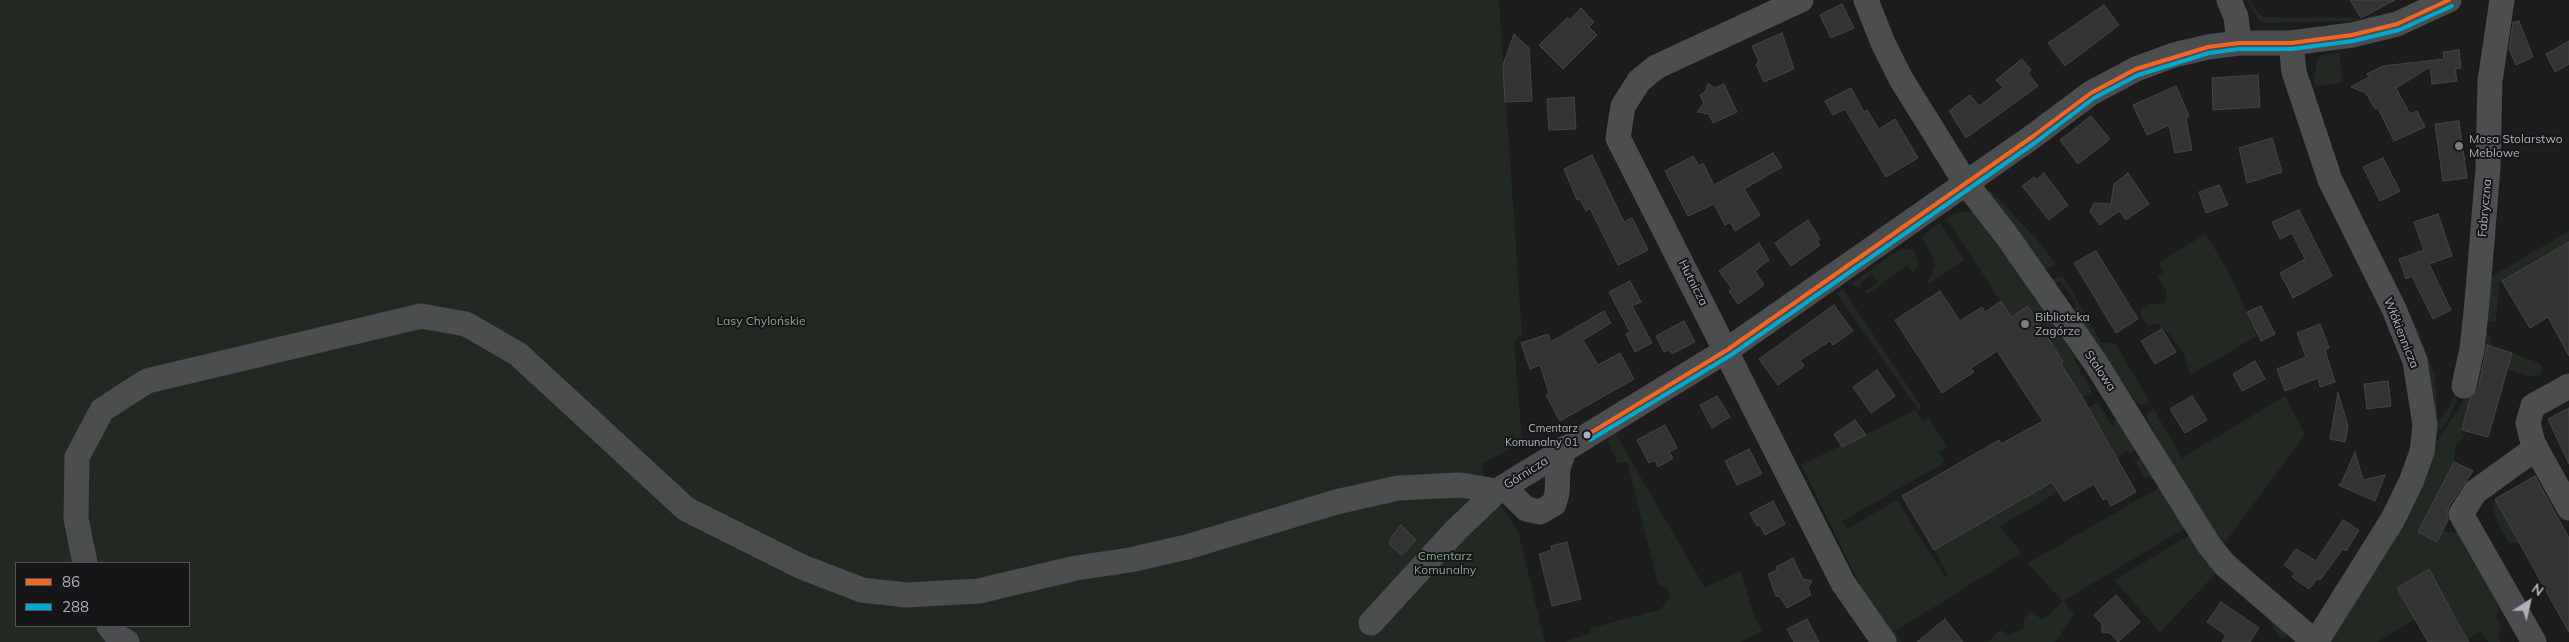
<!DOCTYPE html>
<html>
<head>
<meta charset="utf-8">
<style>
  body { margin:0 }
  #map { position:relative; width:2569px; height:642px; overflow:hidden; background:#1c1c1c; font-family:Mulish,sans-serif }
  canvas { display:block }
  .legend { position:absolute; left:15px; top:562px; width:175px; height:65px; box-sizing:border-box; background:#161618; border:1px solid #53545a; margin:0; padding:6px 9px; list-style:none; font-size:15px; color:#aeb1bc }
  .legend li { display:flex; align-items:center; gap:10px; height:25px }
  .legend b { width:25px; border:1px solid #53545a }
  .north { position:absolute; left:2504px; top:577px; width:50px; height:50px; -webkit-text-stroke:4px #161618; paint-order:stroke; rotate:35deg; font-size:14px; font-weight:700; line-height:20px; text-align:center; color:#aeb1bc }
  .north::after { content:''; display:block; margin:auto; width:18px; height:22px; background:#aeb1bc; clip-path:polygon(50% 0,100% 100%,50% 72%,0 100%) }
</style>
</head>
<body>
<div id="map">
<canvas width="2569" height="642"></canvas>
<ul class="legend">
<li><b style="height:6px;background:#f26522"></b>86</li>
<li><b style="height:6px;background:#00a9ce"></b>288</li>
</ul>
<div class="north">N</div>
</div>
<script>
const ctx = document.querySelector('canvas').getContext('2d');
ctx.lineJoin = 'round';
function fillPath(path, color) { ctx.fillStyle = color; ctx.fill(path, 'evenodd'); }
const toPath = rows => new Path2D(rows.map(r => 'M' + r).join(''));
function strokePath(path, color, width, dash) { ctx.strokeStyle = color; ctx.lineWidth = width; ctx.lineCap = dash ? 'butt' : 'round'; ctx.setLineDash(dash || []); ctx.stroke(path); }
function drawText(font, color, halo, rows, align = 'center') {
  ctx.font = font + ' Mulish,sans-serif'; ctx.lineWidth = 4; ctx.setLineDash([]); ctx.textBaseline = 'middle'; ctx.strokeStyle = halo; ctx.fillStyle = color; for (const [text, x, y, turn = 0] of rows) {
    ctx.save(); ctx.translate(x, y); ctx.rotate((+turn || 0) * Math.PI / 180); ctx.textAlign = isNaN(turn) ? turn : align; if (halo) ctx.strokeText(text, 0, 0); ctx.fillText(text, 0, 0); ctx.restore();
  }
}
fillPath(toPath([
  [0,0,1499,0,1522,335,1514,341,1522,442,1481,465,1486,481,1518,532,1545,642,0,642],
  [16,563,189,563,189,626,16,626],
  [2247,0,2250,0,2258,13,2264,17,2361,18,2352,21,2267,23,2259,20],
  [2339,53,2343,82,2315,86,2314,78,2317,62,2322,54],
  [1990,190,2034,236,2056,264,2044,270,1988,195],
  [1973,211,2080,349,2074,359,2092,392,2083,397,2077,388,2075,389,2059,365,2063,362,2028,306,2011,317,1946,218,1956,213],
  [1940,223,1964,260,1926,285,1935,267,1934,258,1923,240,1924,234],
  [2569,231,2569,242,2499,283,2496,322,2482,321,2489,278],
  [2206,234,2230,275,2257,336,2190,375,2184,355,2172,337,2158,324,2147,325,2141,317,2141,309,2150,303,2159,304,2165,303,2167,291,2157,276,2164,272,2158,263],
  [1900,249,1914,250,1918,264,1913,273,1908,265,1867,294,1865,291,1878,283,1872,274,1859,284,1862,288,1856,287,1852,283],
  [2385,265,2416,326,2435,376,2438,422,2450,406,2460,380,2455,404,2447,422,2435,436],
  [2063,276,2101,342,2116,344,2150,403,2138,404,2114,374,2074,310,2076,307,2075,301,2060,281,2049,286,2049,282,2055,278],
  [1843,289,1920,405,1920,409,1917,413,1922,422,1929,418,1947,447,1939,452,1945,462,1843,521,1847,529,1897,500,1945,577,1948,575,1934,550,2112,447,2089,408,2098,402,2112,425,2121,410,2143,447,2130,454,2128,451,2000,526,2021,553,1894,632,1902,642,1896,642,1862,589,1801,465,1918,409,1837,294],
  [2486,331,2489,334,2491,347,2486,346,2462,429,2464,437,2456,444,2454,462,2418,532,2437,542,2443,531,2459,533,2500,602,2496,618,2501,627,2497,634,2500,642,2488,642,2481,631,2467,639,2428,569,2397,588,2415,619,2377,642,2327,642,2437,440,2459,408,2468,390],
  [2512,353,2539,363,2542,366,2541,375,2532,377,2507,369],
  [2285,396,2305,435,2223,545,2256,575,2251,580,2235,566,2168,458,2147,418,2147,414,2153,408,2182,458],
  [1615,433,1705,588,1741,571,1754,616,1762,631,1740,642,1564,642,1591,633,1591,628,1663,609,1663,605,1670,597,1667,587,1658,584,1627,462,1618,463,1609,445,1608,440],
  [2147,455,2181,509,2188,523,2187,527,2063,601,2074,614,2055,642,1988,642,2000,630,2009,635,2021,630,2024,627,2023,620,2030,612,2042,619,2048,616,2062,601,2028,563,2162,486,2158,479,2144,477,2134,460],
  [2495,499,2520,544,2508,542,2495,517,2493,506],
  [2195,532,2211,555,2277,616,2291,633,2281,639,2257,601,2227,581,2218,571,2160,632,2114,580]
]), '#222923');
const building = toPath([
  [2350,0,2395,0,2361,18,2350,0],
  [1842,4,1854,28,1831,38,1820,15,1842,4],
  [2104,5,2119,25,2065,66,2048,43,2104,5],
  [1581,8,1594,22,1589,27,1597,35,1563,69,1539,45,1567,18,1570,20,1581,8],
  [2519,21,2533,57,2516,65,2509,49,2513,22,2519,21],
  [1782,33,1794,69,1764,82,1756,64,1759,62,1752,46,1782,33],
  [1514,34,1529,48,1532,101,1505,102,1503,65,1514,34],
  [2569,41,2569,64,2555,72,2546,54,2569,41],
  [2459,50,2461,68,2455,69,2457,81,2432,84,2430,67,2396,88,2410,114,2417,111,2425,127,2394,141,2378,108,2375,109,2366,93,2351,87,2369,77,2367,74,2383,66,2444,59,2443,52,2459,50],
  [2022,59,2031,70,2028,73,2038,86,1966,138,1949,111,1970,95,1979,106,2003,88,1996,80,2022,59],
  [2258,75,2260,107,2213,110,2212,78,2258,75],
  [1708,84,1715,88,1724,84,1737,112,1713,123,1709,114,1697,112,1704,103,1700,95,1705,92,1708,84],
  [2176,86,2189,116,2186,118,2192,150,2175,153,2169,125,2147,135,2133,105,2176,86],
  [1851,88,1864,112,1867,110,1879,129,1895,119,1918,158,1886,177,1845,109,1833,115,1825,101,1851,88],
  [1574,97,1576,129,1549,130,1547,99,1574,97],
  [2091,116,2110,139,2078,164,2060,140,2091,116],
  [2459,121,2467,178,2443,181,2435,124,2459,121],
  [2272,138,2282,172,2247,183,2239,148,2272,138],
  [1773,153,1782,167,1744,189,1760,215,1735,231,1730,222,1725,225,1714,204,1688,216,1665,171,1693,156,1699,166,1703,163,1714,185,1773,153],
  [1592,155,1624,222,1632,218,1648,250,1618,265,1590,208,1586,211,1580,199,1577,200,1564,169,1592,155],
  [2383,158,2400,191,2380,201,2363,167,2383,158],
  [2044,173,2068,205,2049,220,2022,186,2034,177,2036,180,2044,173],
  [2128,173,2149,204,2126,220,2119,211,2100,225,2090,212,2094,203,2111,204,2114,184,2128,173],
  [2219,185,2228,205,2206,213,2199,192,2219,185],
  [2299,210,2332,276,2293,298,2280,273,2305,259,2292,233,2280,239,2272,222,2299,210],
  [2438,214,2452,256,2429,264,2451,310,2433,319,2412,276,2406,279,2399,259,2424,250,2414,222,2438,214],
  [1808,220,1820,239,1817,241,1820,245,1791,266,1775,243,1808,220],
  [2569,242,2569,356,2548,317,2530,328,2502,281,2569,242],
  [1759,243,1769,260,1755,271,1764,285,1738,304,1729,291,1732,289,1719,271,1759,243],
  [2096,251,2138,319,2116,333,2074,263,2096,251],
  [1630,281,1641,302,1632,306,1652,343,1635,352,1626,334,1630,332,1609,292,1630,281],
  [1940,291,1960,321,1982,307,1985,312,2001,301,2011,317,2028,306,2063,362,2061,364,2084,400,2136,492,2111,506,2107,498,2103,500,2094,484,2064,501,2052,482,1934,550,1902,496,1999,440,2001,444,2043,421,1997,351,1971,368,1974,372,1942,393,1895,320,1940,291],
  [1834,305,1853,331,1833,345,1830,341,1800,360,1804,366,1778,385,1759,359,1834,305],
  [2261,306,2275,334,2261,341,2247,312,2261,306],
  [1604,311,1611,323,1583,340,1598,365,1620,353,1634,379,1560,421,1546,395,1549,393,1540,365,1530,369,1521,343,1548,334,1551,342,1604,311],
  [1684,321,1695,342,1672,354,1670,350,1664,352,1656,336,1684,321],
  [2320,324,2329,348,2325,350,2335,382,2320,387,2318,378,2285,391,2277,369,2306,357,2297,333,2320,324],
  [2162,329,2176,352,2155,364,2141,341,2162,329],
  [2487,345,2512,353,2488,437,2462,430,2470,398,2478,389,2487,345],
  [2255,361,2265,379,2242,391,2233,374,2255,361],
  [1877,370,1895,396,1871,413,1853,387,1877,370],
  [2388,381,2391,406,2367,409,2364,384,2388,381],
  [2338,393,2348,426,2345,442,2330,439,2338,393],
  [1717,396,1730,417,1712,428,1700,405,1717,396],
  [2192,396,2207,420,2185,433,2170,409,2192,396],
  [2569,408,2569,464,2548,419,2569,408],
  [1855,420,1866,435,1842,447,1834,434,1855,420],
  [1665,425,1677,448,1669,452,1673,458,1658,467,1655,460,1649,463,1637,440,1665,425],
  [1749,449,1762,474,1737,485,1725,461,1749,449],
  [2355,452,2363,480,2385,475,2375,501,2338,485,2341,484,2355,452],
  [2454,462,2473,471,2449,506,2447,513,2448,520,2437,542,2418,532,2454,462],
  [2535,476,2569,538,2569,632,2495,499,2535,476],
  [1773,501,1785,524,1765,535,1760,525,1757,526,1750,513,1773,501],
  [2343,520,2359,530,2346,551,2343,549,2320,580,2318,578,2309,589,2292,577,2295,573,2284,565,2296,549,2316,561,2343,520],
  [1401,525,1416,540,1402,555,1390,545,1390,539,1401,525],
  [1567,542,1581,599,1552,606,1539,554,1552,550,1551,546,1567,542],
  [1793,558,1803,579,1812,581,1808,588,1811,595,1787,608,1780,597,1776,596,1768,574,1777,570,1776,567,1793,558],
  [2429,569,2456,620,2469,642,2428,642,2397,588,2429,569],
  [2116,595,2140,622,2118,642,2110,633,2102,632,2102,624,2094,615,2116,595],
  [2221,602,2259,628,2250,642,2222,642,2226,635,2207,622,2221,602],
  [1807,619,1819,642,1794,642,1787,629,1807,619],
  [1945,619,1963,642,1917,642,1945,619]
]);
fillPath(building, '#343434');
strokePath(building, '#444548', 1);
strokePath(toPath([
  [1801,0,1656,67,1639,81,1623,106,1618,138,1843,583,1884,642],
  [1866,0,1883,43,1901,79,1965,182,2007,236,2095,362,2209,545,2225,565,2315,642],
  [2229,0,2236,17,2239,43],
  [2291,43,2294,72,2330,180,2394,309,2415,361,2425,425,2422,452,2411,482,2393,519,2316,642],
  [2464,386,2472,349,2477,302,2488,168,2490,81,2502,0],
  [2569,386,2533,406,2528,423,2533,443,2569,508],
  [1512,482,1511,494,1526,509,1540,512,1554,504,1557,493,1558,468,1565,448],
  [85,563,76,519,77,457,102,410,147,381,421,316,466,324,518,354,686,509,802,567,862,590,906,595,979,591,1076,568,1130,560,1187,547,1336,502,1398,488,1460,485,1497,491],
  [1371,623,1456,530,1497,491,1727,350,2032,137,2091,93,2136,69,2174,55,2208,47,2239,43,2291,43,2352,35,2397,24,2449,0],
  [109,626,118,637,127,642],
  [2534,642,2461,514,2475,492,2536,448]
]), '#4c4d4f', 25);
strokePath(toPath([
  [1587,435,1727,350,2032,137,2091,93,2136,69,2208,47,2239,43,2291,43,2352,35,2397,24,2449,0]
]), '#f26522', 4);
strokePath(toPath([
  [1590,440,1731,355,2036,142,2094,98,2138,75,2209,53,2239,49,2292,49,2353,41,2399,30,2452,6]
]), '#00a9ce', 4);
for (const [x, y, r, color] of [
  [2459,146,5,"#7b7d84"],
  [2025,324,5,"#7b7d84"],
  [1587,435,4.5,"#aeb1bc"]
]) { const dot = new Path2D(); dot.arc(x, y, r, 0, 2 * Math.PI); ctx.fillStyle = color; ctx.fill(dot); strokePath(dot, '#161618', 2); }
drawText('11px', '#aeb1bc', '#161618', [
  ["Cmentarz",1578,429],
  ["Komunalny 01",1578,443]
], 'right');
drawText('12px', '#aeb1bc', '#161618', [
  ["Mosa Stolarstwo",2469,139],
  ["Meblowe",2469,153],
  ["Biblioteka",2035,317],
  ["Zagórze",2035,331]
], 'left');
drawText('12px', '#aeb1bc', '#161618', [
  ["Fabryczna",2485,208,-85],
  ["Hutnicza",1693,283,63],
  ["Włókiennicza",2401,333,68],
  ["Stalowa",2100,371,56],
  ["Górnicza",1526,473,-32]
]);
drawText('12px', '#86a68b', '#161618', [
  ["Lasy Chylońskie",761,321],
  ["Cmentarz",1445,556],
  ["Komunalny",1445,570]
]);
</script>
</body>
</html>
